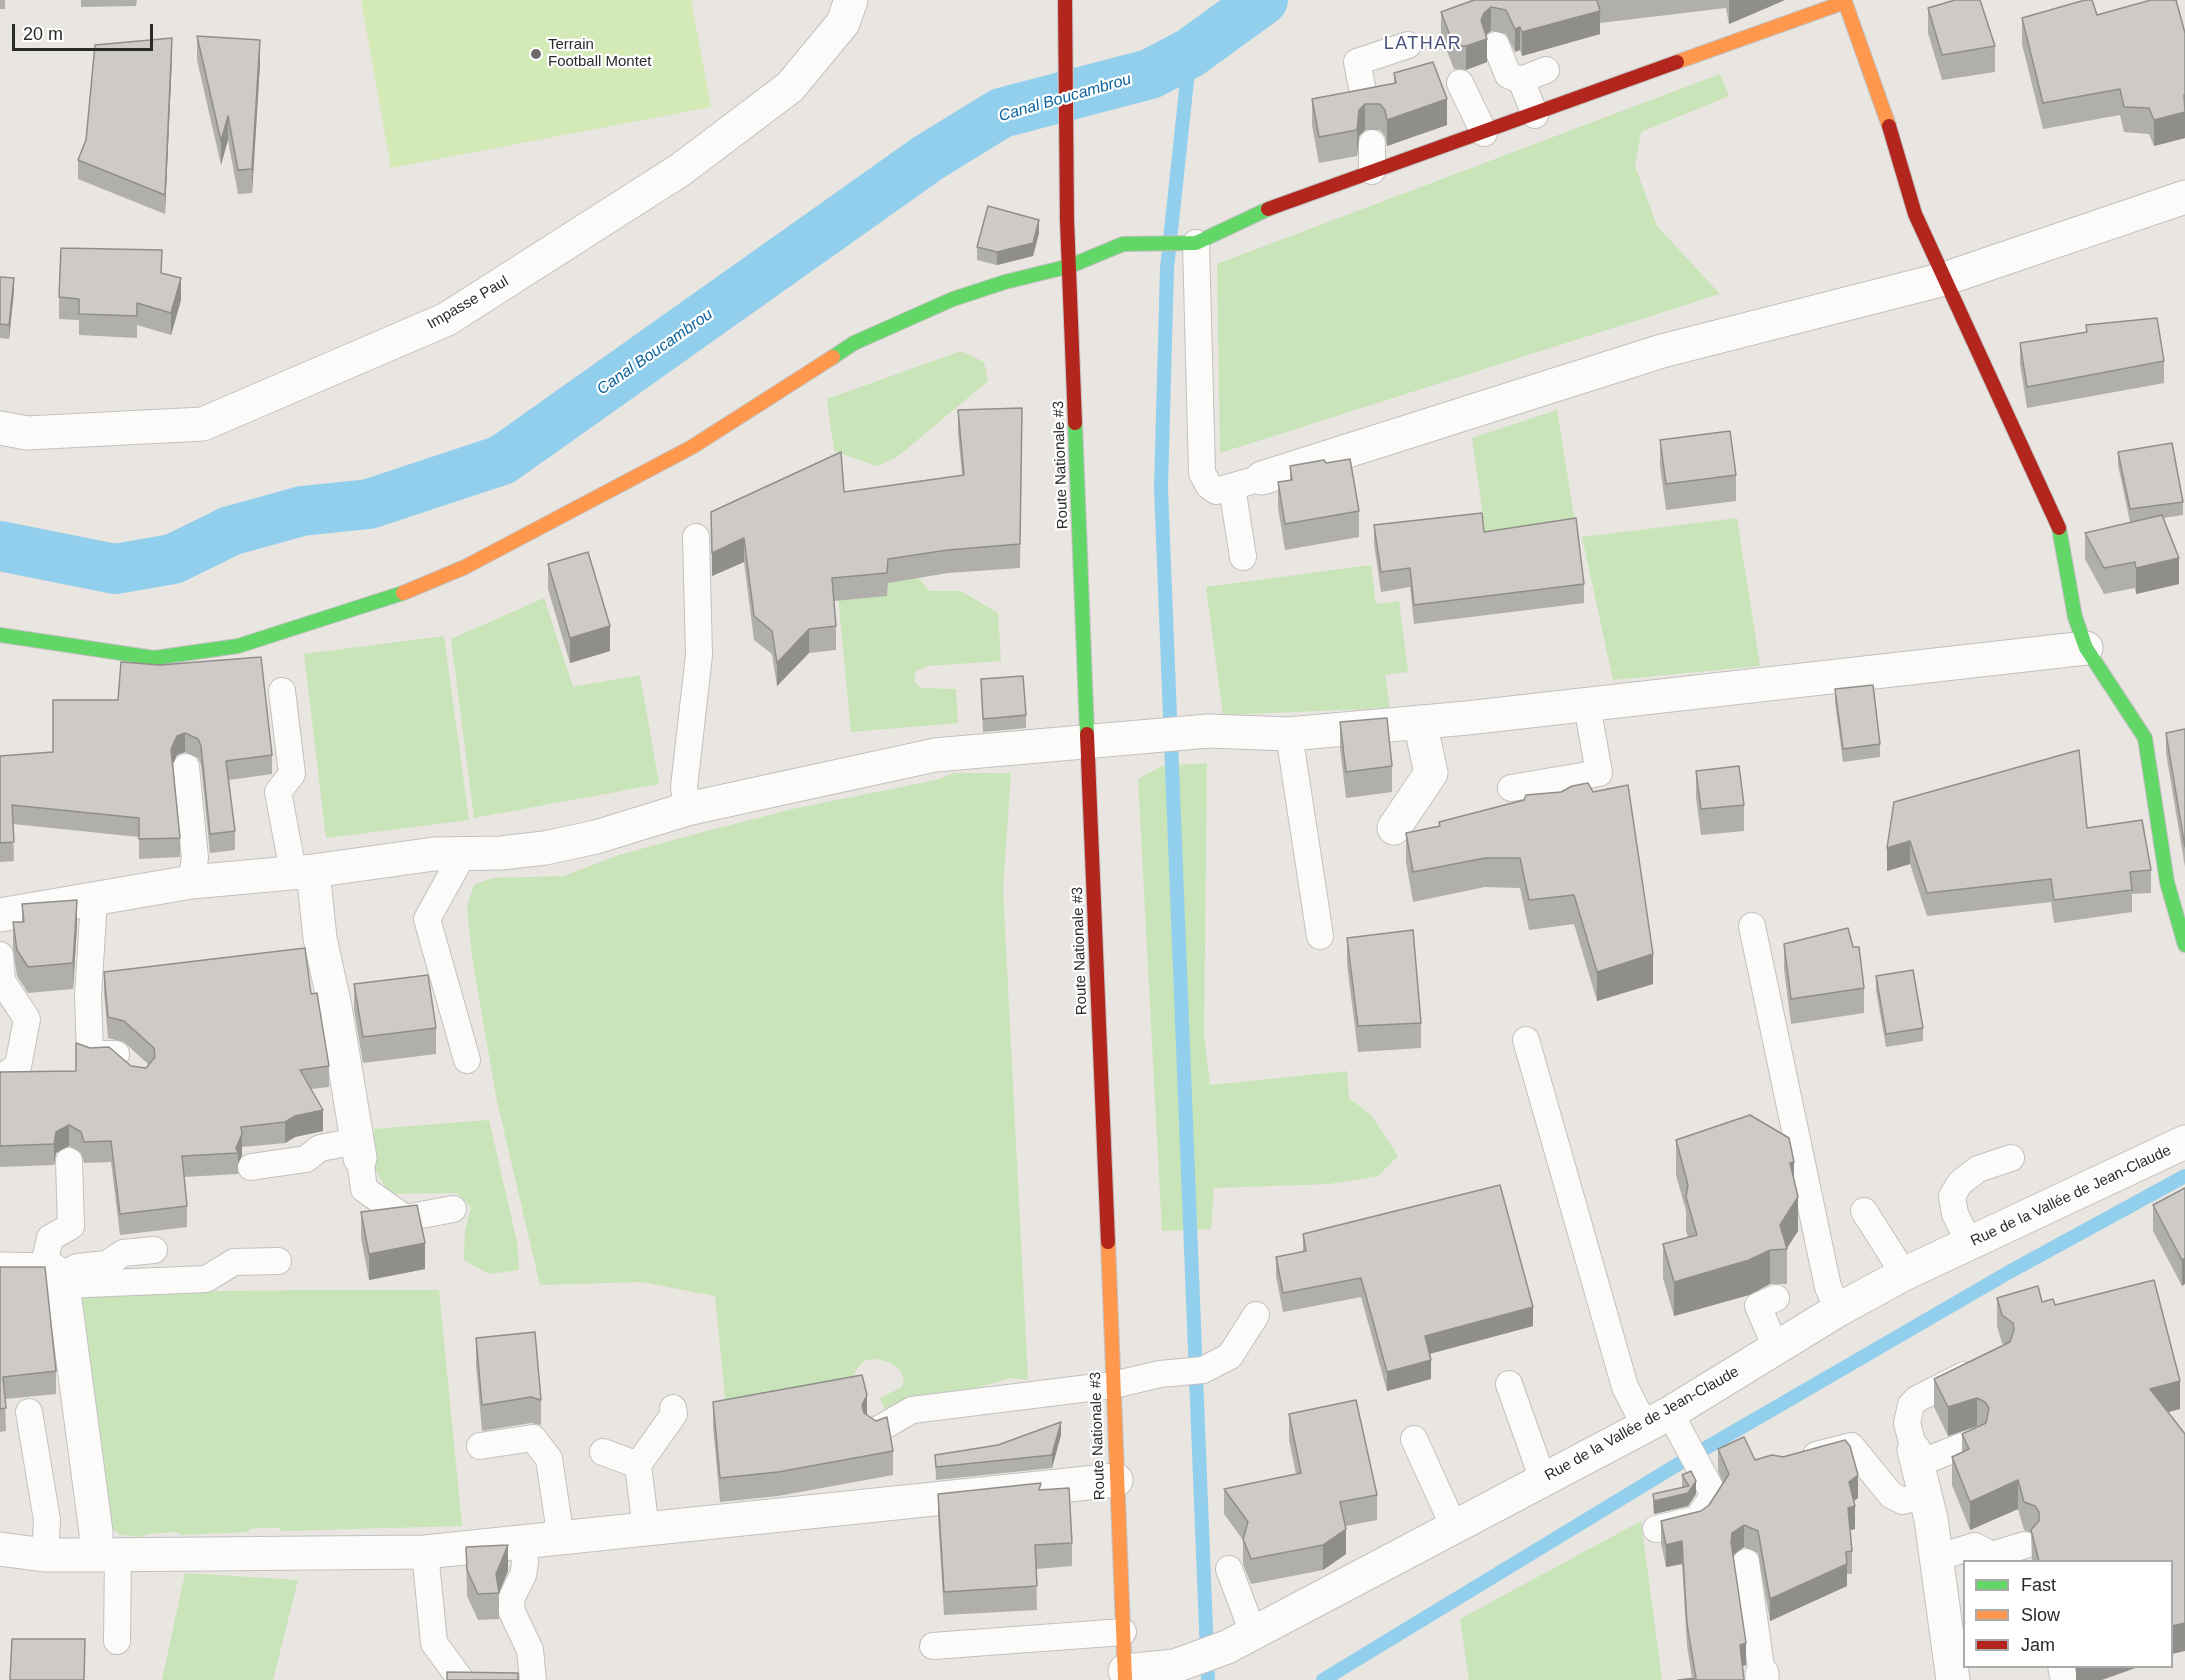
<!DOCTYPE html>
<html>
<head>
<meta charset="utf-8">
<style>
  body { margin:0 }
  #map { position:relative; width:2185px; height:1680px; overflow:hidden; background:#e9e5e0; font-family:Arial,sans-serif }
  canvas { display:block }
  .legend { position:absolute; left:1963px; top:1560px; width:210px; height:108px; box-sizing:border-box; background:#fff; border:2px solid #aaa; margin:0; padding:8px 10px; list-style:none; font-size:18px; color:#2a2a2a }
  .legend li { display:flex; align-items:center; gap:12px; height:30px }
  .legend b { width:30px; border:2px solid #aaa }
  .scale { position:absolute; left:12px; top:24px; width:141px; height:27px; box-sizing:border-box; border:3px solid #2a2a2a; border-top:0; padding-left:8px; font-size:18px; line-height:21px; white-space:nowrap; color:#2a2a2a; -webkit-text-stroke:4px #fff; paint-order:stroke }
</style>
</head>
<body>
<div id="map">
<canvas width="2185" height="1680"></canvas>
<ul class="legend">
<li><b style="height:8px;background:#63d668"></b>Fast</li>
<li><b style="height:8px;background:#ff974d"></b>Slow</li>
<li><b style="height:8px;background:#b3261e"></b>Jam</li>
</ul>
<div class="scale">20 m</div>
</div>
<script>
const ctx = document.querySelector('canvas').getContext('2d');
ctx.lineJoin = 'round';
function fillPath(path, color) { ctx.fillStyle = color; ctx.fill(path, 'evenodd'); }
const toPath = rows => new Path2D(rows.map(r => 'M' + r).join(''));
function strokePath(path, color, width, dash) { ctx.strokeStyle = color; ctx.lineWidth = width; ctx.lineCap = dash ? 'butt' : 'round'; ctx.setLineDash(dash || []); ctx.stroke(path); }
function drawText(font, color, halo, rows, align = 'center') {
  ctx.font = font + ' Arial,sans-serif'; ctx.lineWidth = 4.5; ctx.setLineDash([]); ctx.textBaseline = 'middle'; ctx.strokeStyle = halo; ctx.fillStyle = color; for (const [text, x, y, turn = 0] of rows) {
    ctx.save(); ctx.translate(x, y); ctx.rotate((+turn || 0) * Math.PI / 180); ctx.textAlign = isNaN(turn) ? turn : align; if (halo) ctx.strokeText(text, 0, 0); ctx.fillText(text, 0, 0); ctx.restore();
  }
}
fillPath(toPath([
  [1720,74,1729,96,1641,132,1635,166,1657,226,1720,294,1220,453,1217,264],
  [961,351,984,362,988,381,897,457,877,466,834,451,827,399],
  [1557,410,1576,530,1487,545,1472,438],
  [1737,518,1760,666,1613,680,1582,537],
  [1371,565,1376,604,1399,601,1408,672,1385,675,1390,708,1223,715,1206,587],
  [913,573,930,591,961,591,998,613,1001,661,928,666,916,671,914,681,921,688,956,689,958,723,851,732,838,597,877,577],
  [544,598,573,687,640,675,659,784,474,818,451,639],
  [444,636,469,820,326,838,304,654],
  [1207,763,1204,1035,1210,1085,1347,1071,1349,1098,1371,1115,1398,1156,1378,1176,1329,1184,1214,1188,1211,1229,1162,1231,1138,779,1162,766],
  [954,773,1011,773,1003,888,1028,1380,1010,1378,887,1415,880,1398,902,1387,904,1379,900,1370,891,1363,878,1359,865,1360,856,1370,852,1381,726,1406,715,1296,642,1282,540,1285,497,1101,472,957,467,906,474,885,492,878,564,876,619,855,703,832,793,809,936,780],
  [489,1120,517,1242,519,1270,489,1274,464,1260,465,1231,471,1207,457,1193,390,1194,372,1165,374,1129],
  [307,1290,439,1290,462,1526,280,1531,280,1528,265,1528,249,1529,249,1532,181,1535,177,1532,146,1534,144,1537,120,1535,110,1527,79,1293],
  [1641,1521,1662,1680,1469,1680,1460,1619],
  [185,1573,298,1580,273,1680,162,1680]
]), '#c8e4b8');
fillPath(toPath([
  [361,0,691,0,711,107,391,168]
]), '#d3e9b6');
strokePath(toPath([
  [1190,53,1167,268,1161,488,1208,1680],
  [1323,1680,1680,1463,2011,1271,2185,1176]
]), '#92cfec', 14);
strokePath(toPath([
  [0,546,115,569,173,559,230,531,302,511,369,504,502,460,928,158,1001,113,1150,74,1190,53,1263,0]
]), '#92cfec', 50);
const lane = toPath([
  [1496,45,1508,75,1521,80,1535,115],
  [1521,80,1546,70],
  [1460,83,1484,133],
  [1364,97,1357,62,1408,45],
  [1372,171,1372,143],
  [1196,243,1202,473,1209,486,1216,491,1262,478],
  [1232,487,1243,557],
  [282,691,292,774,278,792,293,871],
  [1289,734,1320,936],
  [186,767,195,858,191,882],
  [1511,788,1599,773,1587,705],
  [687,809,684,787,699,655,696,537],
  [463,854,427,919,467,1060],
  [94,899,88,997,90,1054,116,1054],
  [1752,926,1828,1287,1838,1310],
  [0,955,2,981,27,1019,18,1066,0,1078],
  [1526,1040,1625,1387,1645,1426],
  [360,1158,364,1189,405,1218,453,1209],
  [251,1167,306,1159,320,1148,357,1141],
  [1864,1211,1904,1274],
  [1970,1244,1955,1214,1952,1196,1960,1183,1978,1169,2011,1158],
  [43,1269,50,1238,71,1226,69,1161],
  [60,1276,78,1267,107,1264,123,1253,154,1250],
  [63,1285,206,1279,234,1262,278,1261],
  [1776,1298,1758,1306,1776,1348],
  [1509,1384,1543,1480],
  [29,1412,47,1520,45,1555],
  [877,1430,912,1410,1113,1385,1160,1374,1203,1370,1230,1356,1256,1315],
  [1414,1439,1454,1527],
  [480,1446,533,1438,549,1459,561,1539],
  [1914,1450,1907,1423,1911,1405,1917,1399,1964,1375],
  [603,1452,638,1465,646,1530],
  [1816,1455,1851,1446,1891,1495,1903,1501,1925,1495],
  [1917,1464,1975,1441],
  [638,1465,674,1414,673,1408],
  [1656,1529,1697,1519,1714,1495,1670,1413],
  [523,1543,525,1562,523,1575,511,1599,512,1612,530,1650,533,1680],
  [425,1552,434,1643,461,1680],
  [1936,1558,1975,1546,1992,1555,2025,1545],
  [1746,1562,1762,1674],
  [1229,1569,1253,1633],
  [117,1641,118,1555],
  [933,1646,1123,1632],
  [2061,1666,2064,1680]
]);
const street = toPath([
  [0,428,27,433,203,424,447,319,680,170,790,87,843,23,851,0],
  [1262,478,1662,351,1944,279,2185,197],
  [1394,828,1431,773,1420,722],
  [313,871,320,938,335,1007,360,1158],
  [0,915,191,882,313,871,434,854,501,853,545,848,596,837,687,809,935,755,1208,731,1289,734,1467,718,2086,648],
  [0,1269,53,1270,60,1276,63,1285,96,1532,96,1555],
  [1914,1450,1931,1519,1953,1680],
  [0,1549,45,1555,96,1555,425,1552,1116,1480],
  [1125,1671,1175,1666,1227,1647,1670,1413,1838,1310,1904,1274,2185,1142],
  [1762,1674,1762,1680]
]);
const fast = toPath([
  [833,357,854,343,953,299,1005,282,1070,266,1123,244,1196,243,1268,209],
  [1075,423,1087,734],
  [2059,528,2075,617,2086,648,2145,738,2167,882,2185,945],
  [0,635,154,658,238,646,403,593]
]);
const slow = toPath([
  [1677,62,1845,2,1889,126],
  [403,593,465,567,692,447,833,357],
  [1108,1242,1125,1680]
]);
const jam = toPath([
  [1065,0,1067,220,1075,423],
  [1889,126,1915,214,2059,528],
  [1268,209,1677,62],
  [1087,734,1108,1242]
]);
strokePath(lane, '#c2c1c1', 28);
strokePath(street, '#c2c1c1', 35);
strokePath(fast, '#c2c1c1', 16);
strokePath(slow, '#c2c1c1', 16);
strokePath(jam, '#c2c1c1', 16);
strokePath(lane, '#fcfbfa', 26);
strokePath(street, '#fcfbfa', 33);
strokePath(fast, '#63d668', 14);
strokePath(slow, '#ff974d', 14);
strokePath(jam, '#b3261e', 14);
fillPath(toPath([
  [0,0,5,0,5,9,0,9],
  [81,0,137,0,136,6,81,7],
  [1474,0,1785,0,1729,24,1726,8,1600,23,1600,34,1522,56,1520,50,1515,52,1506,34,1491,31,1486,35,1487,62,1466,70,1454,69,1441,36,1441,12],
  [1928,8,1995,46,1995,72,1942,80,1928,33],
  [2097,15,2185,33,2185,138,2154,146,2149,134,2124,132,2120,115,2043,129,2022,44,2022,18],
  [197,36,260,64,252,193,238,194,228,140,221,165,197,60],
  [172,57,165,214,78,179,78,160,86,140],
  [1394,73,1447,125,1387,146,1385,136,1380,130,1365,130,1359,136,1357,156,1319,163,1312,125,1312,99,1394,83],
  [1039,233,1033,256,997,265,977,260,977,247],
  [162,273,181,300,171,335,137,325,137,338,79,335,79,320,59,319,59,297],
  [0,277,14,291,9,339,0,338],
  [2020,343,2164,361,2164,383,2027,408,2020,364],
  [1022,408,1020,568,948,573,888,583,887,596,834,601,836,626,836,650,809,653,777,686,772,654,754,640,744,562,712,576,711,512,962,475,958,433,958,410],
  [1660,440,1736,475,1736,501,1666,510,1660,466],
  [2118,452,2183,502,2183,515,2163,518,2179,584,2136,594,2135,588,2104,594,2085,559,2085,533,2130,522,2118,465],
  [1326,463,1359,511,1359,537,1285,550,1278,508,1278,482,1290,480,1290,466],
  [1374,525,1484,532,1584,584,1584,603,1414,624,1410,587,1381,592,1374,544],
  [548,564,610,651,570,663,548,589],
  [981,679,1026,715,1026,728,983,732],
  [1835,689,1880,744,1880,757,1843,762,1835,702],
  [53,700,272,755,272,774,229,780,235,831,235,850,210,853,201,765,198,758,185,752,177,755,173,764,180,838,180,857,139,859,139,837,13,824,14,861,0,862,0,756,53,752],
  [1340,722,1392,766,1392,792,1346,798,1340,748],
  [2185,729,2185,867,2166,753,2166,733],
  [1696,771,1744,805,1744,831,1701,835,1696,797],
  [1524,800,1653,984,1597,1001,1574,924,1529,930,1520,888,1485,887,1413,902,1406,862,1406,833,1439,826,1439,822],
  [1894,802,2087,828,2151,870,2151,893,2132,894,2132,912,2054,923,2051,902,1927,916,1910,864,1887,871],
  [22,904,77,925,73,989,28,993,17,976,13,948,13,922,22,922],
  [1347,938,1421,1023,1421,1048,1358,1052,1347,964],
  [1784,944,1864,988,1864,1013,1791,1024,1784,969],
  [104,972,311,994,329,1066,329,1087,311,1089,323,1131,295,1137,285,1143,242,1147,242,1155,238,1164,238,1174,184,1177,187,1206,187,1227,120,1235,111,1162,84,1163,81,1153,69,1146,56,1153,54,1165,0,1167,0,1072,76,1071,131,1066,146,1068,148,1064,124,1042,108,1038,104,993],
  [1876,976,1923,1028,1923,1041,1886,1047,1876,990],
  [354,984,436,1028,436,1054,363,1063,354,1010],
  [1676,1140,1794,1180,1798,1231,1787,1249,1787,1284,1770,1284,1749,1295,1674,1316,1663,1278,1663,1244,1688,1237,1686,1231,1686,1211,1676,1175],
  [2185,1188,2182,1286,2153,1231,2153,1205],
  [361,1212,425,1269,369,1280,361,1238],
  [1303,1234,1533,1326,1430,1354,1431,1379,1387,1391,1361,1297,1283,1312,1276,1276,1276,1257,1303,1252],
  [0,1267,56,1371,56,1394,5,1399,6,1431,0,1432],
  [1997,1298,2042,1302,2055,1305,2180,1409,2168,1412,2172,1562,2032,1562,2031,1533,2024,1530,2018,1509,1970,1530,1952,1485,1952,1457,1962,1452,1962,1434,1978,1427,1977,1426,1948,1436,1934,1407,1934,1379,2005,1345,2002,1343,1997,1326],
  [476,1338,541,1400,541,1425,531,1423,482,1431,476,1364],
  [713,1402,867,1414,893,1451,893,1475,778,1496,720,1502,713,1426],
  [1289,1414,1377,1495,1377,1520,1346,1526,1346,1554,1323,1570,1251,1584,1243,1564,1243,1540,1224,1514,1224,1489,1296,1474,1289,1440],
  [1061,1435,1052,1468,936,1480,935,1455],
  [1718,1449,1755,1460,1858,1498,1854,1501,1855,1529,1850,1530,1852,1551,1852,1574,1847,1574,1847,1586,1770,1621,1758,1553,1744,1547,1733,1555,1746,1665,1692,1678,1687,1646,1682,1564,1666,1567,1661,1543,1661,1521,1701,1511,1709,1505,1723,1483,1718,1471],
  [1682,1475,1696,1494,1688,1506,1654,1514,1653,1507,1653,1494,1682,1488],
  [1041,1490,1072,1543,1072,1566,1036,1569,1037,1610,944,1615,938,1517,938,1494],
  [466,1547,508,1571,499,1593,499,1619,478,1620,467,1596]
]), '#b1afab');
fillPath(toPath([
  [1729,0,1785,0,1729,24],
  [1491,7,1491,31,1484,36,1487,39,1487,62,1466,70,1466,46,1481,20,1484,13],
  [1600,11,1600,34,1522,56,1522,32],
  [1520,27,1520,50,1515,52,1515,29],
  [172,38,172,57,165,214,165,195],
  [260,40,260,64,252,193,252,169],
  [2185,95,2185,138,2154,146,2154,120],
  [1447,99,1447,125,1387,146,1387,120],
  [1365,104,1365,130,1359,136,1357,156,1357,130,1359,110],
  [228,116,228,140,221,165,221,141],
  [1039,220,1039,233,1033,256,997,265,997,252],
  [14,278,14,291,9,339,9,325],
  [181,278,181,300,171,335,171,313],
  [744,538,744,562,712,576,712,553],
  [2179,558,2179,584,2136,594,2136,568],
  [610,626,610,651,570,663,570,638],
  [809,629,809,653,777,686,777,663],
  [185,733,185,752,177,755,171,768,171,749,177,736],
  [1910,841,1910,864,1887,871,1887,848],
  [77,900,77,925,73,989,73,963],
  [1653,954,1653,984,1597,1001,1597,972],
  [323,1110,323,1131,295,1137,285,1143,285,1122,295,1116],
  [69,1125,69,1146,56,1153,54,1165,54,1144,56,1132],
  [242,1134,242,1155,238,1164,238,1153,236,1148],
  [1794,1162,1794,1197,1790,1163],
  [1798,1197,1798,1231,1786,1249,1780,1225],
  [425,1243,425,1269,369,1280,369,1254],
  [1770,1250,1770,1284,1749,1295,1674,1316,1674,1282],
  [2185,1258,2185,1284,2182,1286,2182,1260],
  [1533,1307,1533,1326,1425,1355,1425,1336],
  [1431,1360,1431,1379,1387,1391,1387,1372],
  [2180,1381,2180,1409,2150,1417,2150,1389],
  [867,1395,867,1420,862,1429,862,1405],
  [1977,1398,1977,1426,1948,1436,1948,1407],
  [1061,1422,1061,1435,1052,1468,1052,1455],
  [1858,1475,1858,1498,1849,1504,1849,1482],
  [2018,1480,2018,1509,1970,1530,1970,1502],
  [1696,1481,1696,1494,1688,1506,1654,1514,1654,1501,1688,1493],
  [1855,1506,1855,1529,1848,1531,1848,1508],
  [1744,1525,1744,1547,1732,1556,1731,1542,1732,1533],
  [1346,1529,1346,1554,1323,1570,1323,1545],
  [1682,1541,1682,1564,1666,1567,1666,1545],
  [508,1545,508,1571,499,1593,496,1574],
  [1847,1564,1847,1586,1770,1621,1770,1599],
  [2185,1623,2185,1651,2172,1654,2172,1626],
  [1746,1643,1746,1665,1740,1667,1740,1645],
  [2076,1666,2141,1666,2102,1680,2076,1680]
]), '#908e8b');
const building = toPath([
  [1474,0,1597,0,1600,11,1522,32,1520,27,1515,29,1506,10,1491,7,1484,13,1481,20,1487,39,1466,46,1454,46,1441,12,1474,0],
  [1955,0,1980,0,1995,46,1942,55,1928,8,1955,0],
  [2085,0,2092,0,2097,15,2151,0,2176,0,2185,33,2185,95,2184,95,2185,112,2154,120,2149,108,2124,107,2120,89,2043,103,2022,18,2085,0],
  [197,36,260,40,252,169,238,170,228,116,221,141,197,36],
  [172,38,165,195,78,160,86,140,95,45,172,38],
  [1433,62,1447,99,1387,120,1385,110,1380,104,1365,104,1359,110,1357,130,1319,137,1312,99,1396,83,1394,73,1433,62],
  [988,206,1039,220,1033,243,997,252,977,247,988,206],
  [61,248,162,250,161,273,181,278,171,313,137,303,137,316,79,314,79,299,59,297,61,248],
  [0,277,14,278,9,325,0,324,0,277],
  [2157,318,2164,361,2027,387,2020,343,2087,332,2086,325,2157,318],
  [1022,408,1020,544,948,550,888,559,887,573,832,578,836,626,809,629,777,663,772,631,754,616,744,538,712,553,711,512,841,452,844,492,964,475,958,410,1022,408],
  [1730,431,1736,475,1666,484,1660,440,1730,431],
  [2172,443,2183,502,2130,509,2118,452,2172,443],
  [1350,459,1359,511,1285,524,1278,482,1292,480,1290,466,1324,460,1326,463,1350,459],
  [1482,513,1484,532,1576,518,1584,584,1414,605,1410,568,1381,572,1374,525,1482,513],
  [2162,515,2179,558,2136,568,2135,562,2104,568,2085,533,2162,515],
  [588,552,610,626,570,638,548,564,588,552],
  [261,657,272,755,226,761,235,831,210,834,201,746,198,739,185,733,177,736,171,749,180,838,139,839,139,818,12,805,14,842,0,843,0,756,53,752,53,700,118,700,121,662,160,665,261,657],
  [1023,676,1026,715,983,719,981,679,1023,676],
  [1873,685,1880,744,1843,749,1835,689,1873,685],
  [1387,718,1392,766,1346,772,1340,722,1387,718],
  [2185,729,2185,847,2166,733,2185,729],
  [2079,750,2087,828,2142,820,2151,870,2130,872,2132,890,2054,900,2051,879,1927,893,1910,841,1887,848,1894,802,2079,750],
  [1739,766,1744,805,1701,809,1696,771,1739,766],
  [1588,783,1593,792,1628,785,1653,954,1597,972,1574,895,1529,900,1520,858,1485,858,1413,872,1406,833,1440,826,1439,822,1524,800,1526,795,1561,792,1572,786,1588,783],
  [77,900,73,963,28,967,17,950,13,922,24,922,22,904,77,900],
  [1848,928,1853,947,1859,947,1864,988,1791,999,1784,944,1848,928],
  [1413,930,1421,1023,1358,1026,1347,938,1413,930],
  [305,948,311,994,317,993,329,1066,300,1070,323,1110,295,1116,285,1122,241,1127,242,1134,236,1148,238,1153,182,1156,187,1206,120,1214,111,1141,84,1142,81,1132,69,1125,56,1132,54,1144,0,1146,0,1072,76,1071,76,1043,90,1048,109,1047,131,1066,146,1068,155,1057,154,1048,124,1021,108,1017,104,972,305,948],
  [1913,970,1923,1028,1886,1034,1876,976,1913,970],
  [428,975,436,1028,363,1037,354,984,428,975],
  [1750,1115,1789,1138,1794,1162,1790,1163,1798,1197,1780,1225,1787,1249,1770,1250,1749,1260,1674,1282,1663,1244,1697,1235,1686,1197,1688,1185,1676,1140,1750,1115],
  [1500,1185,1533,1307,1425,1336,1431,1360,1387,1372,1361,1278,1283,1293,1276,1257,1306,1251,1303,1234,1500,1185],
  [2185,1188,2185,1258,2182,1260,2153,1205,2185,1188],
  [417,1205,425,1243,369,1254,361,1212,417,1205],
  [0,1267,45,1267,56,1371,3,1377,6,1408,0,1409,0,1267],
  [2154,1280,2180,1381,2150,1389,2185,1434,2185,1623,2172,1626,2172,1562,2036,1562,2039,1561,2031,1530,2039,1521,2039,1512,2035,1506,2024,1502,2018,1480,1970,1502,1952,1457,1969,1449,1962,1434,1986,1423,1989,1408,1985,1402,1977,1398,1948,1407,1934,1379,2010,1342,2014,1330,2013,1323,2002,1315,1997,1298,2038,1286,2042,1302,2053,1299,2055,1305,2154,1280],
  [535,1332,541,1400,531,1397,482,1405,476,1338,535,1332],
  [862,1375,867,1395,862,1405,864,1413,876,1421,887,1417,893,1451,778,1472,720,1478,713,1402,862,1375],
  [1356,1400,1377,1495,1340,1502,1346,1529,1323,1545,1251,1559,1243,1539,1248,1522,1224,1489,1301,1473,1289,1414,1356,1400],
  [1061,1422,1052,1455,936,1467,935,1455,998,1445,1061,1422],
  [1744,1437,1755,1460,1772,1455,1783,1457,1845,1440,1850,1446,1858,1475,1849,1482,1855,1506,1848,1508,1852,1551,1846,1552,1847,1564,1770,1599,1758,1531,1744,1525,1732,1533,1731,1542,1746,1643,1740,1645,1744,1680,1678,1680,1696,1678,1687,1624,1682,1541,1666,1545,1661,1521,1701,1511,1709,1505,1729,1474,1718,1449,1744,1437],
  [1691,1471,1696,1481,1688,1493,1654,1501,1653,1494,1689,1486,1682,1475,1691,1471],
  [1041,1483,1039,1490,1069,1488,1072,1543,1035,1545,1037,1586,944,1592,938,1494,1041,1483],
  [508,1545,496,1574,499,1593,478,1594,467,1570,466,1547,508,1545],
  [12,1639,85,1639,84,1680,10,1680,12,1639],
  [447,1672,518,1673,518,1680,447,1680,447,1672]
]);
fillPath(building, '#cecbc7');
strokePath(building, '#908e8b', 1.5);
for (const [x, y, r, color] of [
  [536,54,6,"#6d6b6a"]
]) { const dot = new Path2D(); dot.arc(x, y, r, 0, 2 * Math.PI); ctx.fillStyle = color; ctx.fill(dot); strokePath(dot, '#fff', 2); }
drawText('15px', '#2a2a2a', '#fff', [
  ["Terrain",548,45],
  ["Football Montet",548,62]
], 'left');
drawText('15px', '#2a2a2a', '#fff', [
  ["Impasse Paul",468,303,-30],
  ["Route Nationale #3",1061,465,-92],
  ["Route Nationale #3",1080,951,-92],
  ["Rue de la Vallée de Jean-Claude",2071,1196,-25],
  ["Rue de la Vallée de Jean-Claude",1642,1424,-29],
  ["Route Nationale #3",1098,1436,-92]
]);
drawText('italic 16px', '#0a639e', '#fff', [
  ["Canal Boucambrou",1065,98,-16],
  ["Canal Boucambrou",655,352,-35]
]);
ctx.letterSpacing = '1.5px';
drawText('18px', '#4a507c', '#fff', [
  ["LATHAR",1423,44]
]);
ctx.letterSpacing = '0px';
</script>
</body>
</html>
